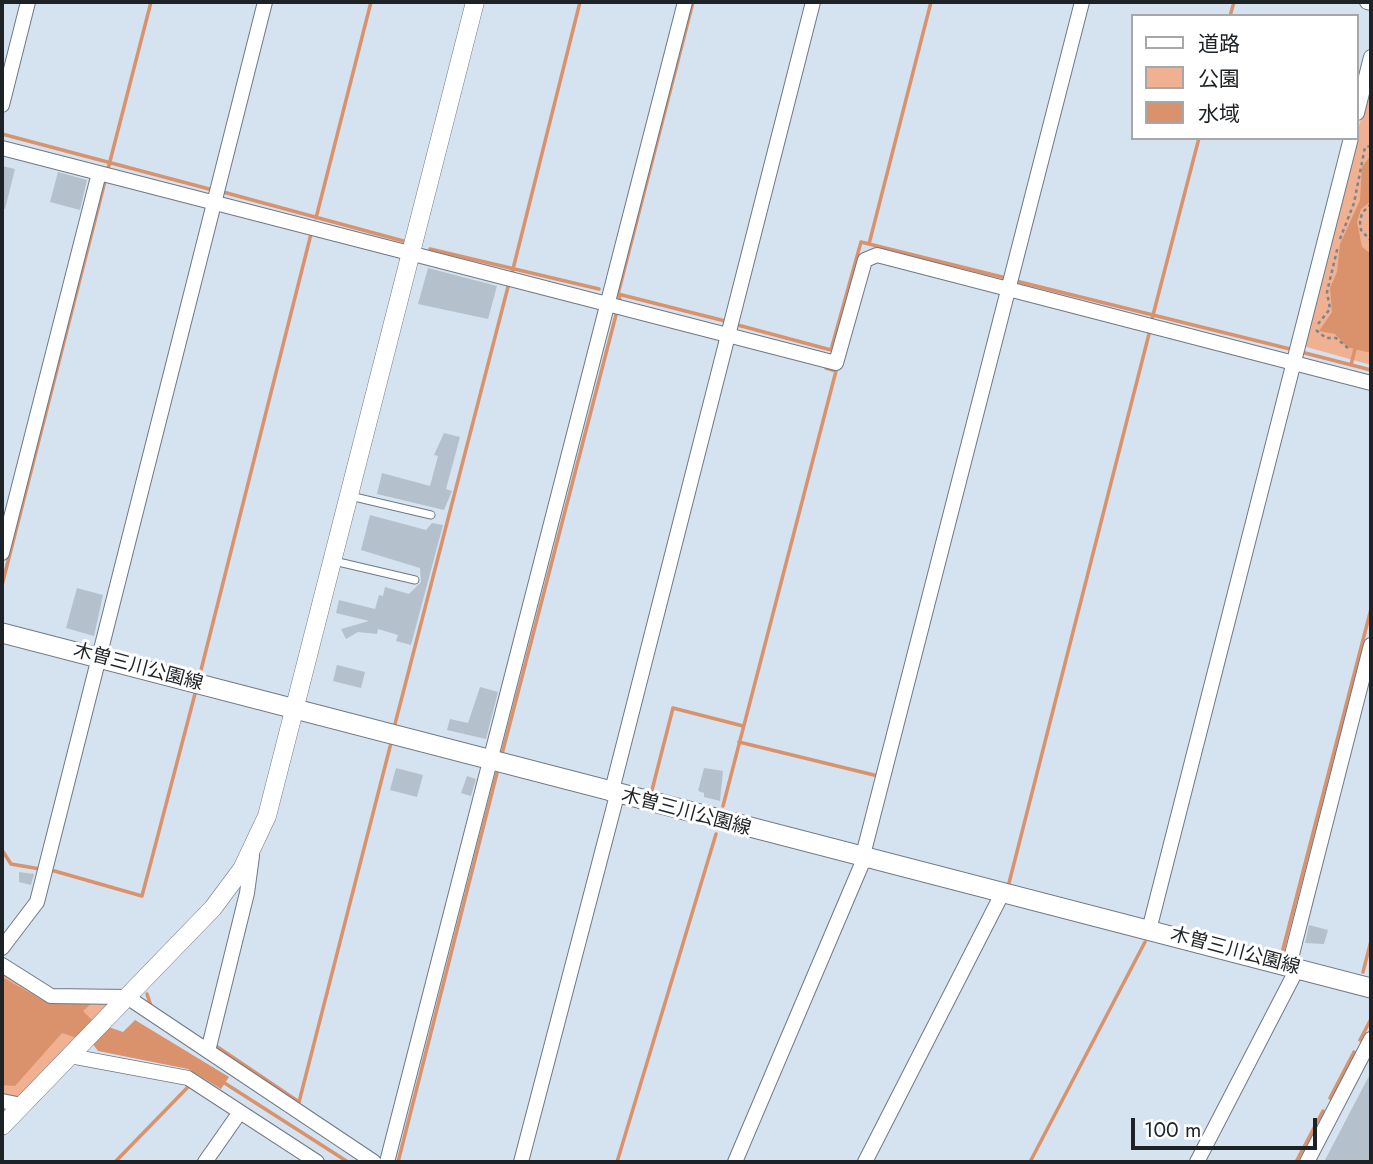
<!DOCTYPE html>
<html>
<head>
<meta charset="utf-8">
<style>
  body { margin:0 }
  #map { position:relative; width:1373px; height:1164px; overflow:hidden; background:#d5e2ef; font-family:Jost,"Noto Sans JP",sans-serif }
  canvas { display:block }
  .frame { position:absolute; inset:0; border:4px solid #1d2226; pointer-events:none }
  .legend { position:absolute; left:1131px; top:14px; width:228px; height:126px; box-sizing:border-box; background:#fff; border:2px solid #a5a7a8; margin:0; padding:9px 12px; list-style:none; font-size:21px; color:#1d2226 }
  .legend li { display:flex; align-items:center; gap:14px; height:35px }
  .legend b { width:35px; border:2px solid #a5a7a8 }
  .scale { position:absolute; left:1131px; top:1118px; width:186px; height:32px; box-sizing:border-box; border:4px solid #1d2226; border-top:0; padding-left:9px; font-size:21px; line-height:24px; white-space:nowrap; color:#1d2226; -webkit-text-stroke:5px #fff; paint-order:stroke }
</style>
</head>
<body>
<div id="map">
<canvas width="1373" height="1164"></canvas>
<div class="frame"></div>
<ul class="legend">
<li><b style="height:9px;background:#fff"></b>道路</li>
<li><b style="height:19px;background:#efb191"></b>公園</li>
<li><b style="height:19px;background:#d9926b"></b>水域</li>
</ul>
<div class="scale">100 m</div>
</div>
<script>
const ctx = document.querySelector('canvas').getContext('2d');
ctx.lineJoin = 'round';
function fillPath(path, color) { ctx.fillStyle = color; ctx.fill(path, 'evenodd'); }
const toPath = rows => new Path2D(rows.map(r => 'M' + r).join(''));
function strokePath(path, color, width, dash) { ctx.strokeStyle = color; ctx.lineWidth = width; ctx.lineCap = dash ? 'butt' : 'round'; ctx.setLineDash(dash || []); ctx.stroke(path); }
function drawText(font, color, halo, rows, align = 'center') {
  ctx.font = font + ' Jost,"Noto Sans JP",sans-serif'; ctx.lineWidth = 6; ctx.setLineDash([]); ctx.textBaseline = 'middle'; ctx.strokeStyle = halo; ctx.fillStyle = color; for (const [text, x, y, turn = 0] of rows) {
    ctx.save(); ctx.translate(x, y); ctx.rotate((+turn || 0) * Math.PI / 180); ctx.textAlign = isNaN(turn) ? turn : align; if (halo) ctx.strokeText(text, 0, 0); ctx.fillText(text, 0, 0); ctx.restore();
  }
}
fillPath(toPath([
  [1371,79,1371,365,1303,346],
  [2,971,51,1000,108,1001,109,1006,7,1108,2,1107]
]), '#efb191');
fillPath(toPath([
  [1371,155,1371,201,1361,209,1357,222,1362,247,1371,254,1371,353,1347,347,1335,334,1319,331,1332,312,1330,288,1337,272,1340,244,1360,200,1362,167],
  [2,977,48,1003,94,1001,83,1011,94,1022,123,1032,135,1020,229,1077,221,1089,188,1069,98,1051,92,1043,62,1033,15,1086,2,1085]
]), '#d9926b');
strokePath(toPath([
  [1230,16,1234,2],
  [2,134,213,190],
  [108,169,151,2],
  [223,192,407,242],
  [316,218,371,2],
  [869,244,931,2],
  [430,249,599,289],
  [512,273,580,2],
  [1016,281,1290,349],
  [618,294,725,321],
  [620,300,618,294,693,2],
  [1152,319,1199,138],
  [734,324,831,350,861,242,1006,278],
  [1301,352,1371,370],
  [1351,365,1355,349],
  [2,585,105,181],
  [200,674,311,234],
  [395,724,509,283],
  [739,742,878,776],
  [502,754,617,311],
  [652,790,673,708,743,726],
  [723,806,836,371,826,368,827,365],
  [2,850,11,864,40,869],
  [51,870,142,896,196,690],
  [1009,883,1150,330],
  [1282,953,1371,609],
  [1363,972,1371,941],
  [147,994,151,1006],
  [1360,1040,1371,1019],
  [216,1046,299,1102,391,743],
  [223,1082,348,1162],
  [1330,1098,1354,1052],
  [115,1162,188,1087],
  [398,1162,497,773],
  [617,1162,716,834],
  [1030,1162,1145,942],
  [1296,1162,1323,1111]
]), '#d9926b', 3.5);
fillPath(toPath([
  [2,166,15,169,5,209,2,209],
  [58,172,87,180,80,210,50,202],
  [428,268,497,286,488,319,418,304],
  [444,433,460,437,446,489,452,491,444,510,377,494,382,473,430,486,438,456,434,455],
  [370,515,426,530,432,523,443,525,411,645,396,641,398,635,378,629,377,634,358,632,346,639,341,629,369,621,336,613,339,600,375,609,379,595,383,596,385,587,409,594,421,582,420,568,361,550],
  [77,588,103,595,94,636,66,628],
  [337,665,365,672,361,688,333,681],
  [480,687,498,692,486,739,447,730,450,719,468,723],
  [396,768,423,775,417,797,390,790],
  [704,768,723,771,720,801,704,797,704,793,698,791],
  [467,776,476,779,471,796,461,793],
  [19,872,34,874,31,885,19,882],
  [1309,925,1328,930,1324,944,1305,943],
  [1371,1072,1371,1162,1324,1162]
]), '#b4c1cd');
const service = toPath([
  [350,496,431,515],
  [334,561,415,580]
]);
const minor = toPath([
  [1367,2,1371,3],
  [2,105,28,2],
  [1357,113,1371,57],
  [2,148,836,363,865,260,877,255,1371,383],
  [2,553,99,173],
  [611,794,813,2],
  [862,859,1082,2],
  [1149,930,1351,138],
  [2,948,37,902,265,2],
  [2,965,51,996,127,997,374,1162],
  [1289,966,1371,645],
  [208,1051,247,893,252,856],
  [70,1056,188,1078,317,1162],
  [2,1101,22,1105],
  [205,1162,240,1112],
  [387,1162,685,2],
  [521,1162,617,795],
  [735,1162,864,859],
  [865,1162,1003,892],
  [1197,1162,1297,969],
  [1307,1162,1371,1039]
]);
const tertiary = toPath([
  [2,1126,213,908,242,869,267,816,475,2]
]);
const secondary = toPath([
  [2,633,1371,988]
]);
strokePath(service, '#6e7985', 9);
strokePath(minor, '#6e7985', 16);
strokePath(tertiary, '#6e7985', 19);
strokePath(secondary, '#6e7985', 21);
strokePath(toPath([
  [1371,204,1362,213,1360,222,1361,230,1371,241],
  [1340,239,1354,203,1365,147,1371,146],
  [1318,324,1330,309,1327,292,1338,246],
  [1316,330,1326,338,1336,338,1349,349]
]), '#7a848c', 2.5, [3.5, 3.5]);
strokePath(service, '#fff', 7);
strokePath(minor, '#fff', 14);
strokePath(tertiary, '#fff', 18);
strokePath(secondary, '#fff', 19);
drawText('19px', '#1d2226', '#fff', [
  ["木曽三川公園線",138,668,15],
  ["木曽三川公園線",686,813,15],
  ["木曽三川公園線",1235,952,15]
]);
</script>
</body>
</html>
